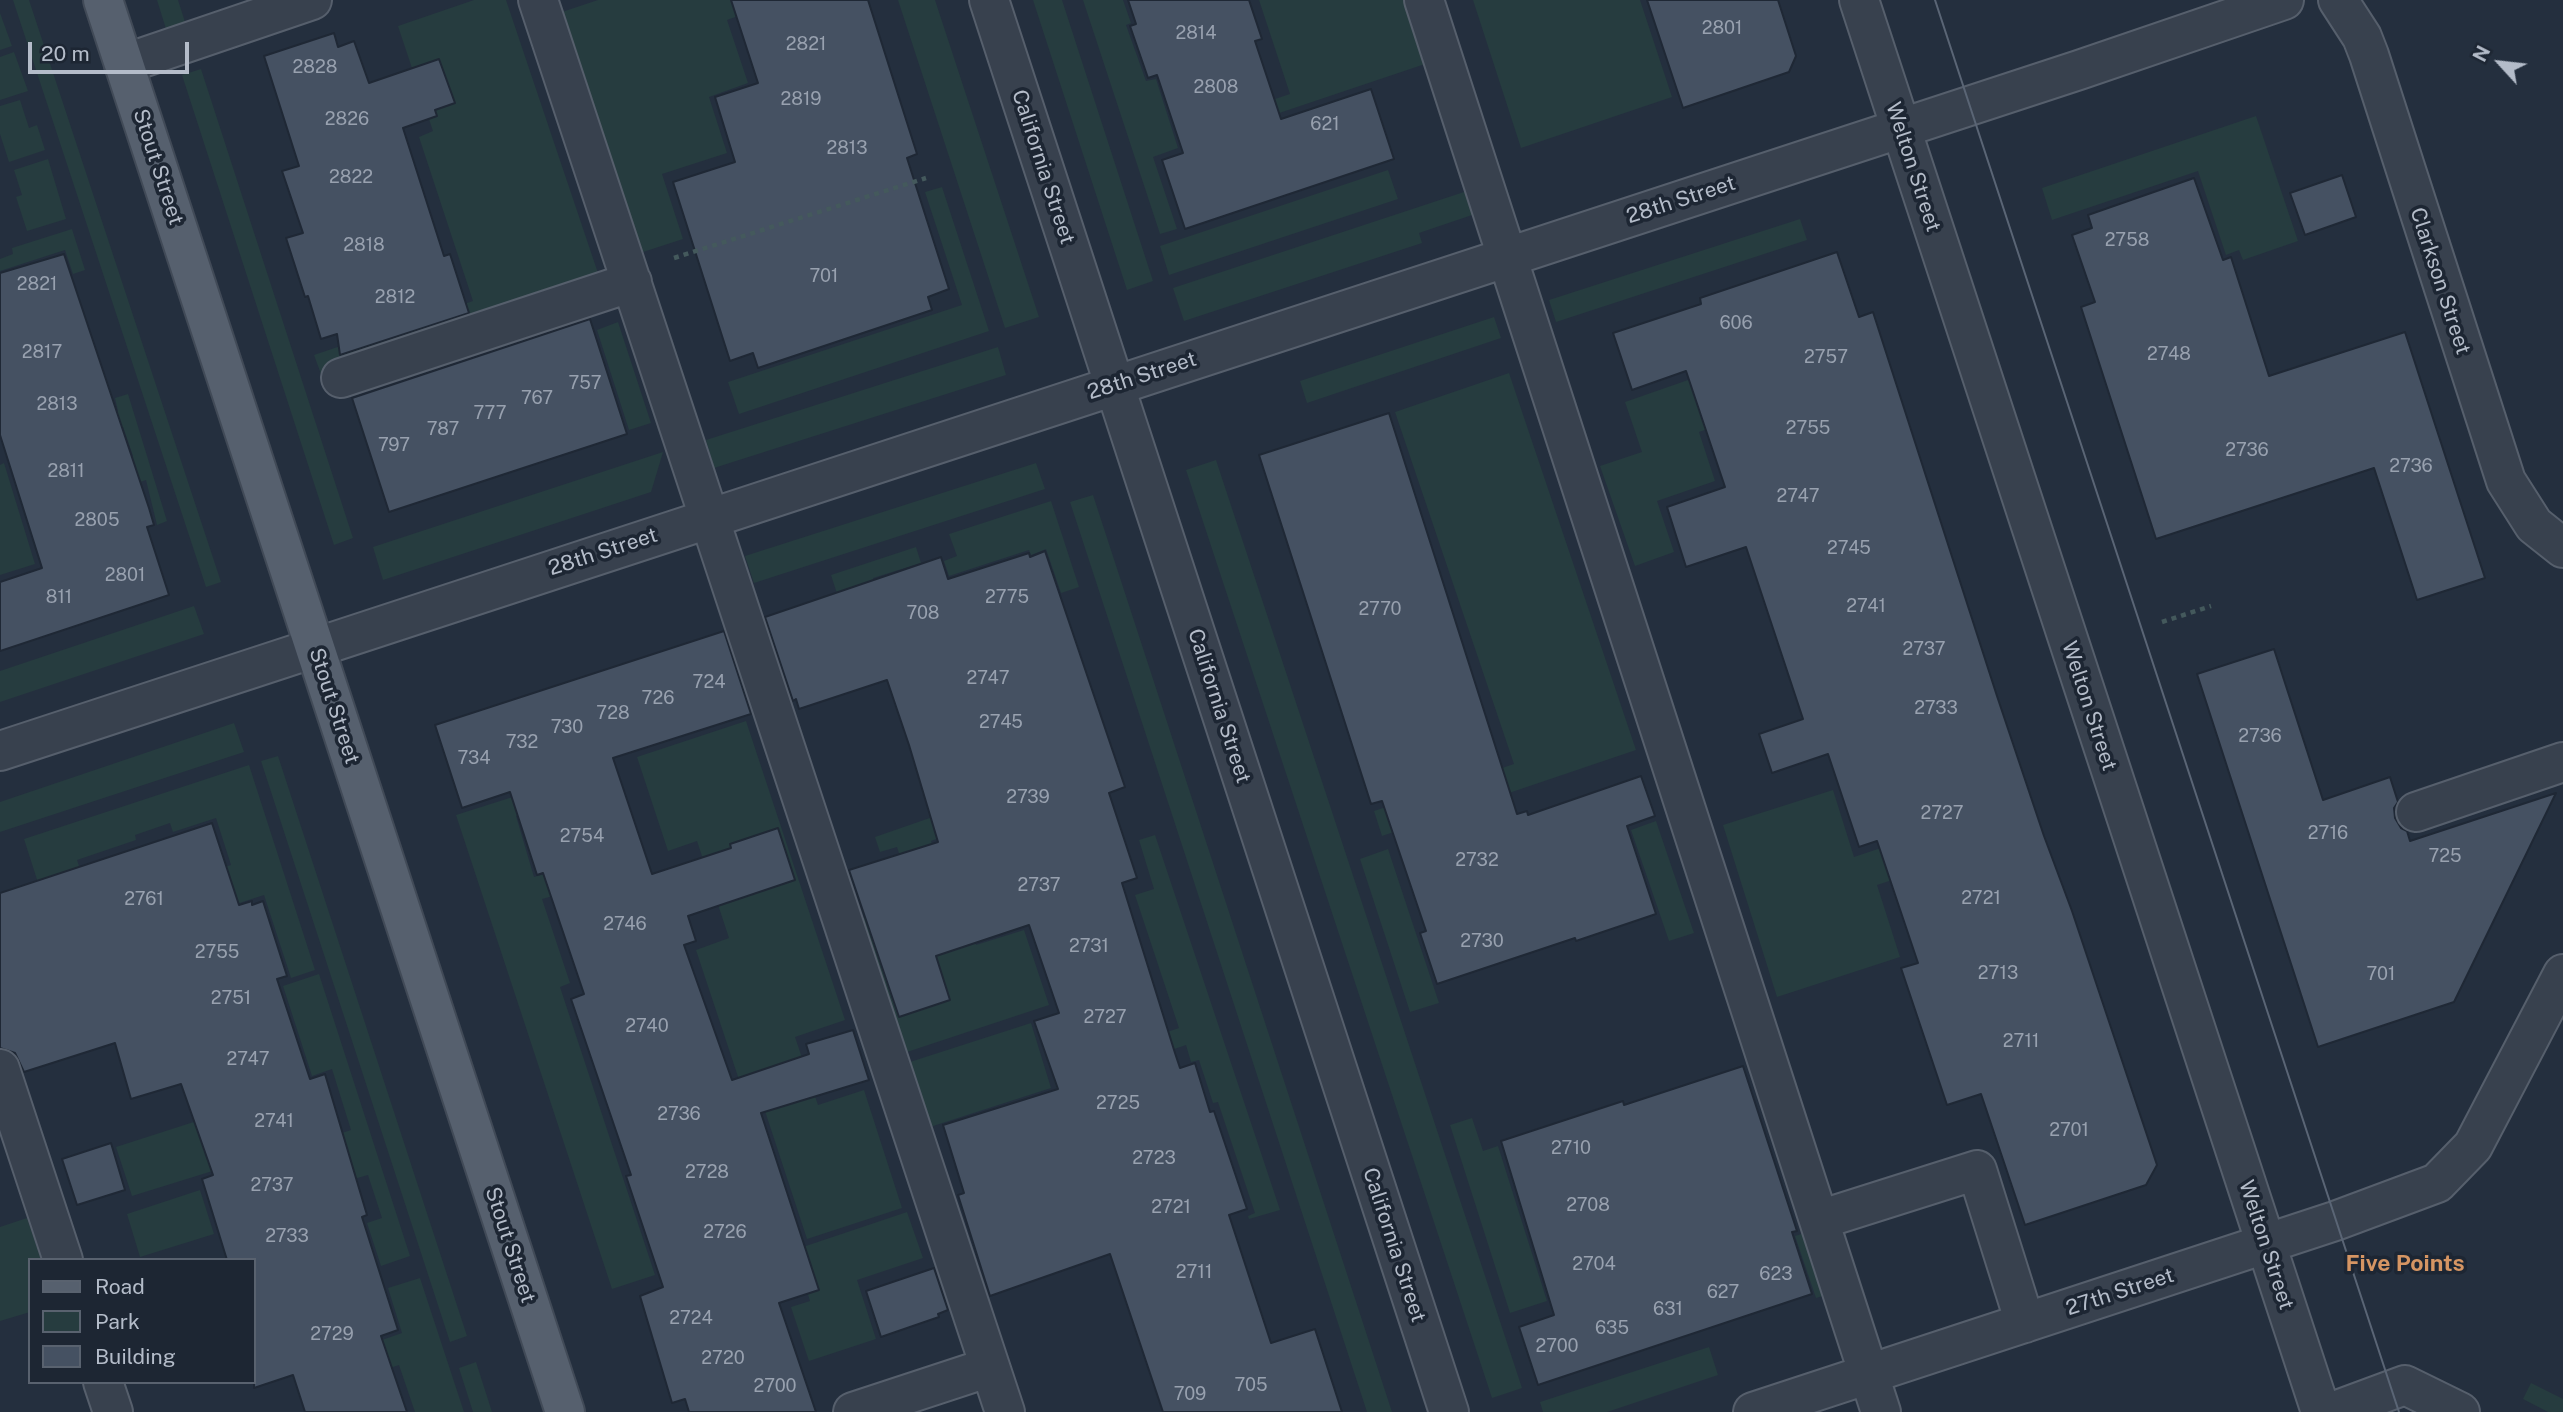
<!DOCTYPE html>
<html>
<head>
<meta charset="utf-8">
<style>
  body { margin:0 }
  #map { position:relative; width:2563px; height:1412px; overflow:hidden; background:#242f3e; font-family:"Public Sans",sans-serif }
  canvas { display:block }
  .legend { position:absolute; left:28px; top:1258px; width:228px; height:126px; box-sizing:border-box; background:#1d2633; border:2px solid #59626f; margin:0; padding:9px 12px; list-style:none; font-size:21px; color:#b4bcc9 }
  .legend li { display:flex; align-items:center; gap:14px; height:35px }
  .legend b { width:35px; border:2px solid #59626f }
  .north { position:absolute; left:2465px; top:28px; width:70px; height:70px; -webkit-text-stroke:5px #1d2633; paint-order:stroke; rotate:297deg; font-size:19px; font-weight:700; line-height:28px; text-align:center; color:#b4bcc9 }
  .north::after { content:''; display:block; margin:auto; width:24px; height:32px; background:#b4bcc9; clip-path:polygon(50% 0,100% 100%,50% 72%,0 100%) }
  .scale { position:absolute; left:28px; top:42px; width:161px; height:32px; box-sizing:border-box; border:4px solid #b4bcc9; border-top:0; padding-left:9px; font-size:21px; line-height:24px; white-space:nowrap; color:#b4bcc9; -webkit-text-stroke:5px #1d2633; paint-order:stroke }
</style>
</head>
<body>
<div id="map">
<canvas width="2563" height="1412"></canvas>
<ul class="legend">
<li><b style="height:9px;background:#56606e"></b>Road</li>
<li><b style="height:19px;background:#263c3f"></b>Park</li>
<li><b style="height:19px;background:#455162"></b>Building</li>
</ul>
<div class="north">N</div>
<div class="scale">20 m</div>
</div>
<script>
const ctx = document.querySelector('canvas').getContext('2d');
ctx.lineJoin = 'round';
function fillPath(path, color) { ctx.fillStyle = color; ctx.fill(path, 'evenodd'); }
const toPath = rows => new Path2D(rows.map(r => 'M' + r).join(''));
function strokePath(path, color, width, dash) { ctx.strokeStyle = color; ctx.lineWidth = width; ctx.lineCap = dash ? 'butt' : 'round'; ctx.setLineDash(dash || []); ctx.stroke(path); }
function drawText(font, color, halo, rows, align = 'center') {
  ctx.font = font + ' "Public Sans",sans-serif'; ctx.lineWidth = 7; ctx.setLineDash([]); ctx.textBaseline = 'middle'; ctx.strokeStyle = halo; ctx.fillStyle = color; for (const [text, x, y, turn = 0] of rows) {
    ctx.save(); ctx.translate(x, y); ctx.rotate((+turn || 0) * Math.PI / 180); ctx.textAlign = isNaN(turn) ? turn : align; if (halo) ctx.strokeText(text, 0, 0); ctx.fillText(text, 0, 0); ctx.restore();
  }
}
fillPath(toPath([
  [13,0,29,0,221,582,206,587],
  [157,0,178,0,185,22,166,29],
  [474,0,506,0,600,279,321,374,314,355,473,301,419,137,433,131,398,26],
  [598,0,733,0,738,16,727,20,748,83,709,97,727,153,662,174,683,239,640,253,562,12],
  [898,0,935,0,1039,317,1005,328],
  [1033,0,1062,0,1153,281,1127,290],
  [1083,0,1123,0,1131,23,1126,25,1146,81,1156,79,1178,148,1153,157,1177,229,1160,234],
  [1259,0,1410,0,1431,62,1187,144,1182,130,1290,94],
  [1473,0,1640,0,1672,97,1521,148],
  [0,13,12,46,0,50],
  [14,52,28,91,0,100,0,57],
  [201,69,353,538,334,545,182,75],
  [20,100,29,128,37,125,45,150,9,162,0,134,0,106],
  [2256,116,2298,241,2243,260,2239,250,2226,255,2198,171,2052,220,2042,188],
  [48,159,66,219,27,231,16,197,22,195,14,170],
  [1388,170,1398,199,1169,275,1160,246],
  [942,187,989,331,739,414,728,382,962,305,925,192],
  [1470,190,1478,213,1419,233,1422,243,1184,321,1173,288],
  [1800,219,1807,240,1556,322,1549,300],
  [72,229,85,270,73,274,65,250,0,271,0,259,13,254,12,248],
  [1494,317,1501,338,1307,403,1300,381],
  [618,322,651,423,629,430,597,330],
  [998,347,1006,375,714,468,706,440],
  [1731,365,1748,415,1699,432,1715,481,1657,501,1674,552,1635,566,1600,466,1642,452,1625,402],
  [1509,373,1636,750,1382,836,1374,811,1514,764,1395,412],
  [128,394,167,521,157,525,146,480,128,486,120,460,133,456,123,427,110,430,106,415,118,411,115,398],
  [663,452,651,492,383,580,373,547],
  [1216,460,1522,1388,1492,1398,1186,470],
  [4,463,35,564,0,575,0,465],
  [1036,463,1045,489,754,583,745,556],
  [1093,495,1392,1412,1367,1412,1070,502],
  [1051,501,1079,587,1061,593,1046,549,1031,555,1029,550,949,576,944,561,957,556,949,534],
  [916,547,921,563,873,578,887,619,849,631,831,575],
  [194,606,204,634,0,702,0,671],
  [746,721,845,1020,795,1037,818,1105,864,1090,902,1208,807,1239,764,1108,750,1113,696,950,729,938,697,841,668,851,637,757],
  [234,723,244,752,0,832,0,802],
  [278,756,467,1336,450,1342,261,761],
  [249,765,315,970,291,978,264,895,224,908,212,871,231,865,216,818,173,832,170,823,135,835,136,840,77,860,82,875,40,889,24,839],
  [1833,790,1854,857,1884,847,1895,879,1877,885,1900,957,1777,997,1723,825],
  [519,795,525,813,516,816,534,877,545,874,553,896,542,899,570,983,560,987,655,1275,612,1289,456,815],
  [947,812,953,833,931,841,944,881,955,877,976,945,1024,930,1049,1005,904,1053,860,919,915,901,897,847,880,852,875,837],
  [1656,821,1694,933,1669,941,1631,830],
  [1155,835,1280,1210,1249,1219,1248,1216,1255,1213,1218,1102,1213,1103,1199,1060,1191,1062,1186,1045,1057,1089,1051,1071,1179,1028,1135,895,1154,889,1139,840],
  [1388,849,1439,1003,1410,1012,1360,859],
  [319,974,410,1256,381,1266,367,1223,382,1218,368,1175,347,1181,333,1136,351,1130,332,1069,312,1076,283,986],
  [1031,1023,1051,1088,930,1127,910,1062],
  [1472,1118,1483,1151,1498,1146,1547,1301,1510,1313,1450,1125],
  [203,1119,219,1169,132,1196,116,1147],
  [200,1190,214,1234,140,1257,127,1214],
  [907,1212,923,1258,857,1280,876,1339,809,1361,791,1307,810,1301,794,1250],
  [27,1218,41,1260,30,1260,30,1312,0,1321,0,1227],
  [1811,1231,1832,1293,1816,1298,1795,1236],
  [420,1278,464,1412,415,1412,399,1365,371,1374,362,1347,402,1333,388,1288],
  [1709,1347,1718,1375,1607,1412,1543,1412,1540,1402],
  [476,1362,492,1412,473,1412,459,1368],
  [2531,1383,2563,1399,2563,1412,2548,1412,2523,1399]
]), '#263c3f');
const building = toPath([
  [731,0,868,0,917,154,907,158,949,289,928,297,932,310,758,368,753,353,730,361,673,182,735,162,715,97,758,83,731,0],
  [1128,0,1249,0,1262,39,1255,41,1281,119,1371,89,1394,159,1185,229,1162,160,1183,153,1157,75,1148,78,1130,26,1136,24,1128,0],
  [1647,0,1778,0,1796,56,1789,72,1683,108,1647,0],
  [334,33,338,47,354,41,369,83,439,59,455,103,435,110,437,116,403,128,444,256,450,254,469,313,340,355,337,334,321,339,308,296,305,297,286,238,303,233,282,171,299,166,264,56,334,33],
  [2342,175,2356,217,2305,235,2290,193,2342,175],
  [2194,178,2223,260,2231,257,2269,376,2405,332,2485,578,2417,600,2374,468,2156,539,2081,307,2095,302,2072,235,2092,228,2088,215,2194,178],
  [1837,252,1859,317,1873,312,1997,696,2044,836,2072,911,2157,1165,2146,1185,2025,1225,1981,1094,1947,1105,1901,968,1918,963,1877,841,1859,847,1828,754,1772,773,1759,734,1803,719,1746,547,1686,567,1667,507,1725,487,1686,371,1632,390,1613,333,1701,304,1700,298,1837,252],
  [64,254,149,508,154,525,147,527,169,595,0,651,0,582,42,568,0,435,0,273,64,254],
  [590,319,627,434,389,512,352,398,590,319],
  [1389,413,1517,814,1527,811,1528,815,1641,776,1655,816,1627,826,1656,914,1576,941,1575,938,1437,984,1420,933,1426,931,1382,801,1371,804,1259,455,1389,413],
  [1045,551,1125,787,1109,793,1137,878,1122,883,1175,1053,1180,1068,1195,1063,1210,1112,1214,1111,1247,1209,1229,1215,1271,1343,1315,1329,1342,1412,1163,1412,1110,1254,990,1296,958,1195,964,1193,943,1125,1058,1089,1034,1021,1059,1013,1029,925,936,956,950,1000,899,1017,849,870,938,842,909,745,887,680,799,709,796,699,793,701,765,617,941,557,948,579,1029,553,1030,557,1045,551],
  [724,631,751,714,613,758,652,874,731,848,730,844,778,828,795,880,688,916,696,941,684,945,732,1080,809,1054,806,1044,853,1030,869,1080,761,1113,819,1290,779,1303,816,1412,689,1412,685,1399,672,1403,640,1296,663,1287,626,1176,631,1175,571,999,584,994,543,873,537,875,510,792,462,808,435,725,724,631],
  [2274,649,2323,800,2390,777,2398,802,2394,808,2395,818,2401,828,2407,831,2410,841,2556,793,2454,1002,2318,1047,2197,674,2274,649],
  [212,823,239,905,252,901,252,905,263,901,287,976,277,979,310,1079,325,1074,367,1215,362,1217,398,1330,381,1336,407,1412,305,1412,293,1375,254,1388,254,1260,227,1260,202,1179,213,1175,181,1084,131,1099,115,1043,24,1072,15,1053,0,1048,0,893,212,823],
  [1743,1066,1797,1231,1792,1232,1812,1294,1538,1385,1519,1327,1554,1315,1501,1141,1623,1101,1624,1105,1743,1066],
  [111,1143,125,1190,77,1205,62,1159,111,1143],
  [934,1268,948,1310,938,1314,939,1317,881,1337,866,1291,934,1268]
]);
fillPath(building, '#455162');
strokePath(building, '#1f2835', 2);
const minor = toPath([
  [538,0,1005,1412],
  [989,0,1449,1412],
  [1424,0,1881,1412],
  [1859,0,2321,1412],
  [2338,0,2362,37,2369,55,2506,481,2534,525,2563,548],
  [124,64,312,0],
  [341,378,632,282],
  [0,751,2079,70,2284,0],
  [2416,812,2563,762],
  [0,1069,63,1260],
  [1819,1220,1977,1170,2025,1323],
  [103,1382,113,1412],
  [853,1412,990,1367],
  [1753,1412,2335,1221,2437,1183,2473,1146,2563,974],
  [2332,1412,2405,1385,2460,1412]
]);
const major = toPath([
  [103,0,565,1412]
]);
strokePath(minor, '#565f6c', 42);
strokePath(major, '#414a57', 42);
strokePath(toPath([
  [674,258,926,178],
  [2162,622,2211,606]
]), '#44595c', 4.5, [5, 5]);
strokePath(minor, '#38414e', 38);
strokePath(major, '#56606e', 38);
strokePath(toPath([
  [1935,0,2399,1412]
]), '#5a6575', 2);
drawText('18px', '#98a1af', null, [
  ["2801",1722,28],
  ["2814",1196,33],
  ["2821",806,44],
  ["2828",315,67],
  ["2808",1216,87],
  ["2819",801,99],
  ["2826",347,119],
  ["621",1325,124],
  ["2813",847,148],
  ["2822",351,177],
  ["2758",2127,240],
  ["2818",364,245],
  ["701",824,276],
  ["2821",37,284],
  ["2812",395,297],
  ["606",1736,323],
  ["2817",42,352],
  ["2748",2169,354],
  ["2757",1826,357],
  ["757",585,383],
  ["767",537,398],
  ["2813",57,404],
  ["777",490,413],
  ["2755",1808,428],
  ["787",443,429],
  ["797",394,445],
  ["2736",2247,450],
  ["2736",2411,466],
  ["2811",66,471],
  ["2747",1798,496],
  ["2805",97,520],
  ["2745",1849,548],
  ["2801",125,575],
  ["811",59,597],
  ["2775",1007,597],
  ["2741",1866,606],
  ["2770",1380,609],
  ["708",923,613],
  ["2737",1924,649],
  ["2747",988,678],
  ["724",709,682],
  ["726",658,698],
  ["2733",1936,708],
  ["728",613,713],
  ["2745",1001,722],
  ["730",567,727],
  ["2736",2260,736],
  ["732",522,742],
  ["734",474,758],
  ["2739",1028,797],
  ["2727",1942,813],
  ["2716",2328,833],
  ["2754",582,836],
  ["725",2445,856],
  ["2732",1477,860],
  ["2737",1039,885],
  ["2721",1981,898],
  ["2761",144,899],
  ["2746",625,924],
  ["2730",1482,941],
  ["2731",1089,946],
  ["2755",217,952],
  ["2713",1998,973],
  ["701",2381,974],
  ["2751",231,998],
  ["2727",1105,1017],
  ["2740",647,1026],
  ["2711",2021,1041],
  ["2747",248,1059],
  ["2725",1118,1103],
  ["2736",679,1114],
  ["2741",274,1121],
  ["2701",2069,1130],
  ["2710",1571,1148],
  ["2723",1154,1158],
  ["2728",707,1172],
  ["2737",272,1185],
  ["2708",1588,1205],
  ["2721",1171,1207],
  ["2726",725,1232],
  ["2733",287,1236],
  ["2704",1594,1264],
  ["2711",1194,1272],
  ["623",1776,1274],
  ["627",1723,1292],
  ["631",1668,1309],
  ["2724",691,1318],
  ["635",1612,1328],
  ["2729",332,1334],
  ["2700",1557,1346],
  ["2720",723,1358],
  ["705",1251,1385],
  ["2700",775,1386],
  ["709",1190,1394]
]);
drawText('21px', '#b4bcc9', '#1d2633', [
  ["Stout Street",158,167,72],
  ["California Street",1043,167,72],
  ["Welton Street",1913,167,72],
  ["28th Street",1681,200,-18],
  ["Clarkson Street",2440,281,72],
  ["28th Street",1142,376,-18],
  ["28th Street",603,552,-18],
  ["Stout Street",334,706,72],
  ["California Street",1219,706,72],
  ["Welton Street",2089,706,72],
  ["Stout Street",510,1245,72],
  ["California Street",1394,1245,72],
  ["Welton Street",2266,1245,72],
  ["27th Street",2120,1292,-18]
]);
drawText('bold 23px', '#d59563', '#1d2633', [
  ["Five Points",2405,1264]
]);
</script>
</body>
</html>
